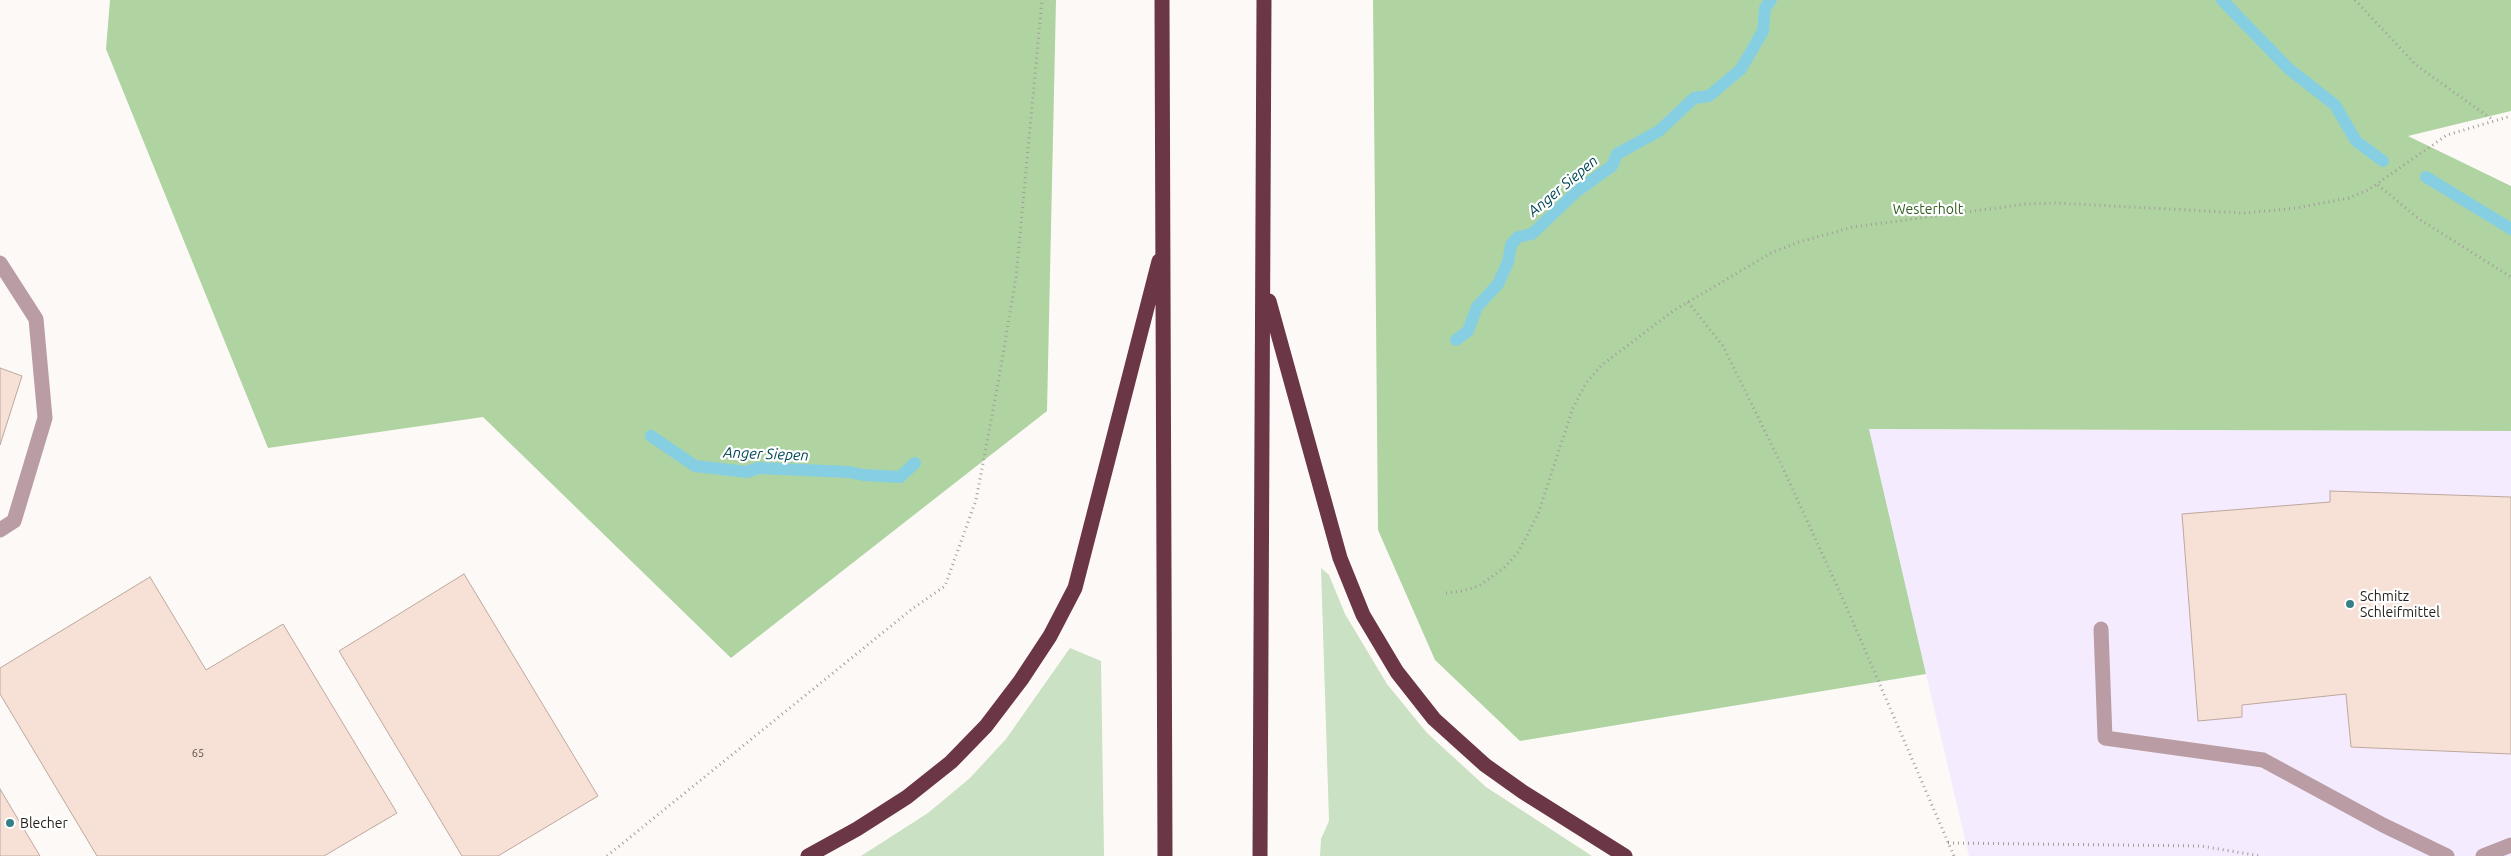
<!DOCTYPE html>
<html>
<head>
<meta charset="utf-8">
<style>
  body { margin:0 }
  canvas { display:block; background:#fdf9f6 }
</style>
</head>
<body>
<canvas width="2511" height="856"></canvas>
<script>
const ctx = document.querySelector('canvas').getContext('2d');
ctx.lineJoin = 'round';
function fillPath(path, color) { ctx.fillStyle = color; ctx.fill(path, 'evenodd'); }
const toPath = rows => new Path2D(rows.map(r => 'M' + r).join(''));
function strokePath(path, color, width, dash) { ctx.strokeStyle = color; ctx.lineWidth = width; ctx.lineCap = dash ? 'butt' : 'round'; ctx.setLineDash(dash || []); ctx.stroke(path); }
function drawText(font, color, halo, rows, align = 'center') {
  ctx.font = font + ' Ubuntu,sans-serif'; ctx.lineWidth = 4.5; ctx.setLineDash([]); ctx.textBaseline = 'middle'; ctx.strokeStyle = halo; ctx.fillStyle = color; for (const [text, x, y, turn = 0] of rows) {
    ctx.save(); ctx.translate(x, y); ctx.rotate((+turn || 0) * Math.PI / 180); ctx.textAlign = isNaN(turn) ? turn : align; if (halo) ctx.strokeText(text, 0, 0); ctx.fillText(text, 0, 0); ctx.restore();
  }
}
fillPath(toPath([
  [1868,429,2511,431,2511,856,1969,856]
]), '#f4ecfe');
fillPath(toPath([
  [1321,568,1329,575,1345,614,1387,684,1427,733,1486,787,1592,856,1320,856,1321,839,1329,821],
  [1070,648,1101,661,1104,856,861,856,928,813,970,778,1006,739]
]), '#cae1c3');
fillPath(toPath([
  [110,0,1056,0,1047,411,731,658,483,417,268,448,106,49],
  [1373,0,2511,0,2511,111,2408,136,2511,186,2511,431,1869,429,1926,674,1520,741,1435,660,1378,530]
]), '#afd4a2');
strokePath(toPath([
  [2222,0,2289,69,2335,105,2356,141,2383,161],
  [2426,177,2511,229],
  [1456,340,1468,331,1477,307,1498,284,1508,262,1511,245,1518,237,1532,234,1577,191,1612,166,1617,154,1659,131,1694,98,1709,96,1741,69,1763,31,1765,8,1771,0],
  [651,436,695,466,747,472,758,468,849,472,863,475,900,477,915,463]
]), '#86cfe3', 12);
const building = toPath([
  [0,368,22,376,0,445,0,368],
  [2330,491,2511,497,2511,754,2351,747,2346,694,2242,705,2242,717,2198,721,2182,514,2330,502,2330,491],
  [464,574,598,796,498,856,462,856,339,651,464,574],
  [150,577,206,670,283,624,397,813,324,856,97,856,0,694,0,668,150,577],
  [0,789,40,856,0,856,0,789]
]);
fillPath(building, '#f7e0d5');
strokePath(building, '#bea89e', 1);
strokePath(toPath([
  [2355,0,2416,65,2493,120],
  [2378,185,2419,219,2511,277],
  [1688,302,1723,346,1782,466,1842,597,1954,856],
  [1446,593,1462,591,1479,586,1505,567,1519,551,1538,514,1573,408,1586,383,1602,365,1673,311,1771,253,1799,242,1853,227,2026,204,2056,203,2245,213,2296,208,2349,198,2368,190,2447,135,2511,116],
  [1948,843,2201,846,2260,856],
  [607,856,912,609,945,586,976,500,999,378,1016,277,1042,0]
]), '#a29d99', 3, [1, 4]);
strokePath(toPath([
  [0,263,36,319,45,418,14,521,0,530],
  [2101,629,2105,738,2263,760,2383,825,2447,856]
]), '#ba9da4', 15);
strokePath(toPath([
  [2483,856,2511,845]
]), '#ba9da4', 15);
strokePath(toPath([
  [1162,0,1165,856],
  [1269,301,1340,558,1363,615,1397,672,1434,719,1485,765,1523,792,1625,856],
  [808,856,857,829,907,797,951,762,986,726,1021,680,1050,636,1075,588,1159,261],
  [1260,856,1264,0]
]), '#6b3646', 15);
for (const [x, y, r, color] of [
  [2350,604,5,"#377f86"],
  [10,823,5,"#377f86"]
]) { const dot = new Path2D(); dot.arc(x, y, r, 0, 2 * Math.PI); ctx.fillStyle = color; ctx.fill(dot); strokePath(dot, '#fff', 2); }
drawText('11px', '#5a4e48', null, [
  ["65",198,753]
]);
drawText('14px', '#315f1f', '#fff', [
  ["Westerholt",1928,209]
]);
drawText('14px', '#251e19', '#fff', [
  ["Schmitz",2360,596],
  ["Schleifmittel",2360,612],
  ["Blecher",20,823]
], 'left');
drawText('italic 15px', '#024655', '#fff', [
  ["Anger Siepen",1563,186,-40],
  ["Anger Siepen",766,454,2]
]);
</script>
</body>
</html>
